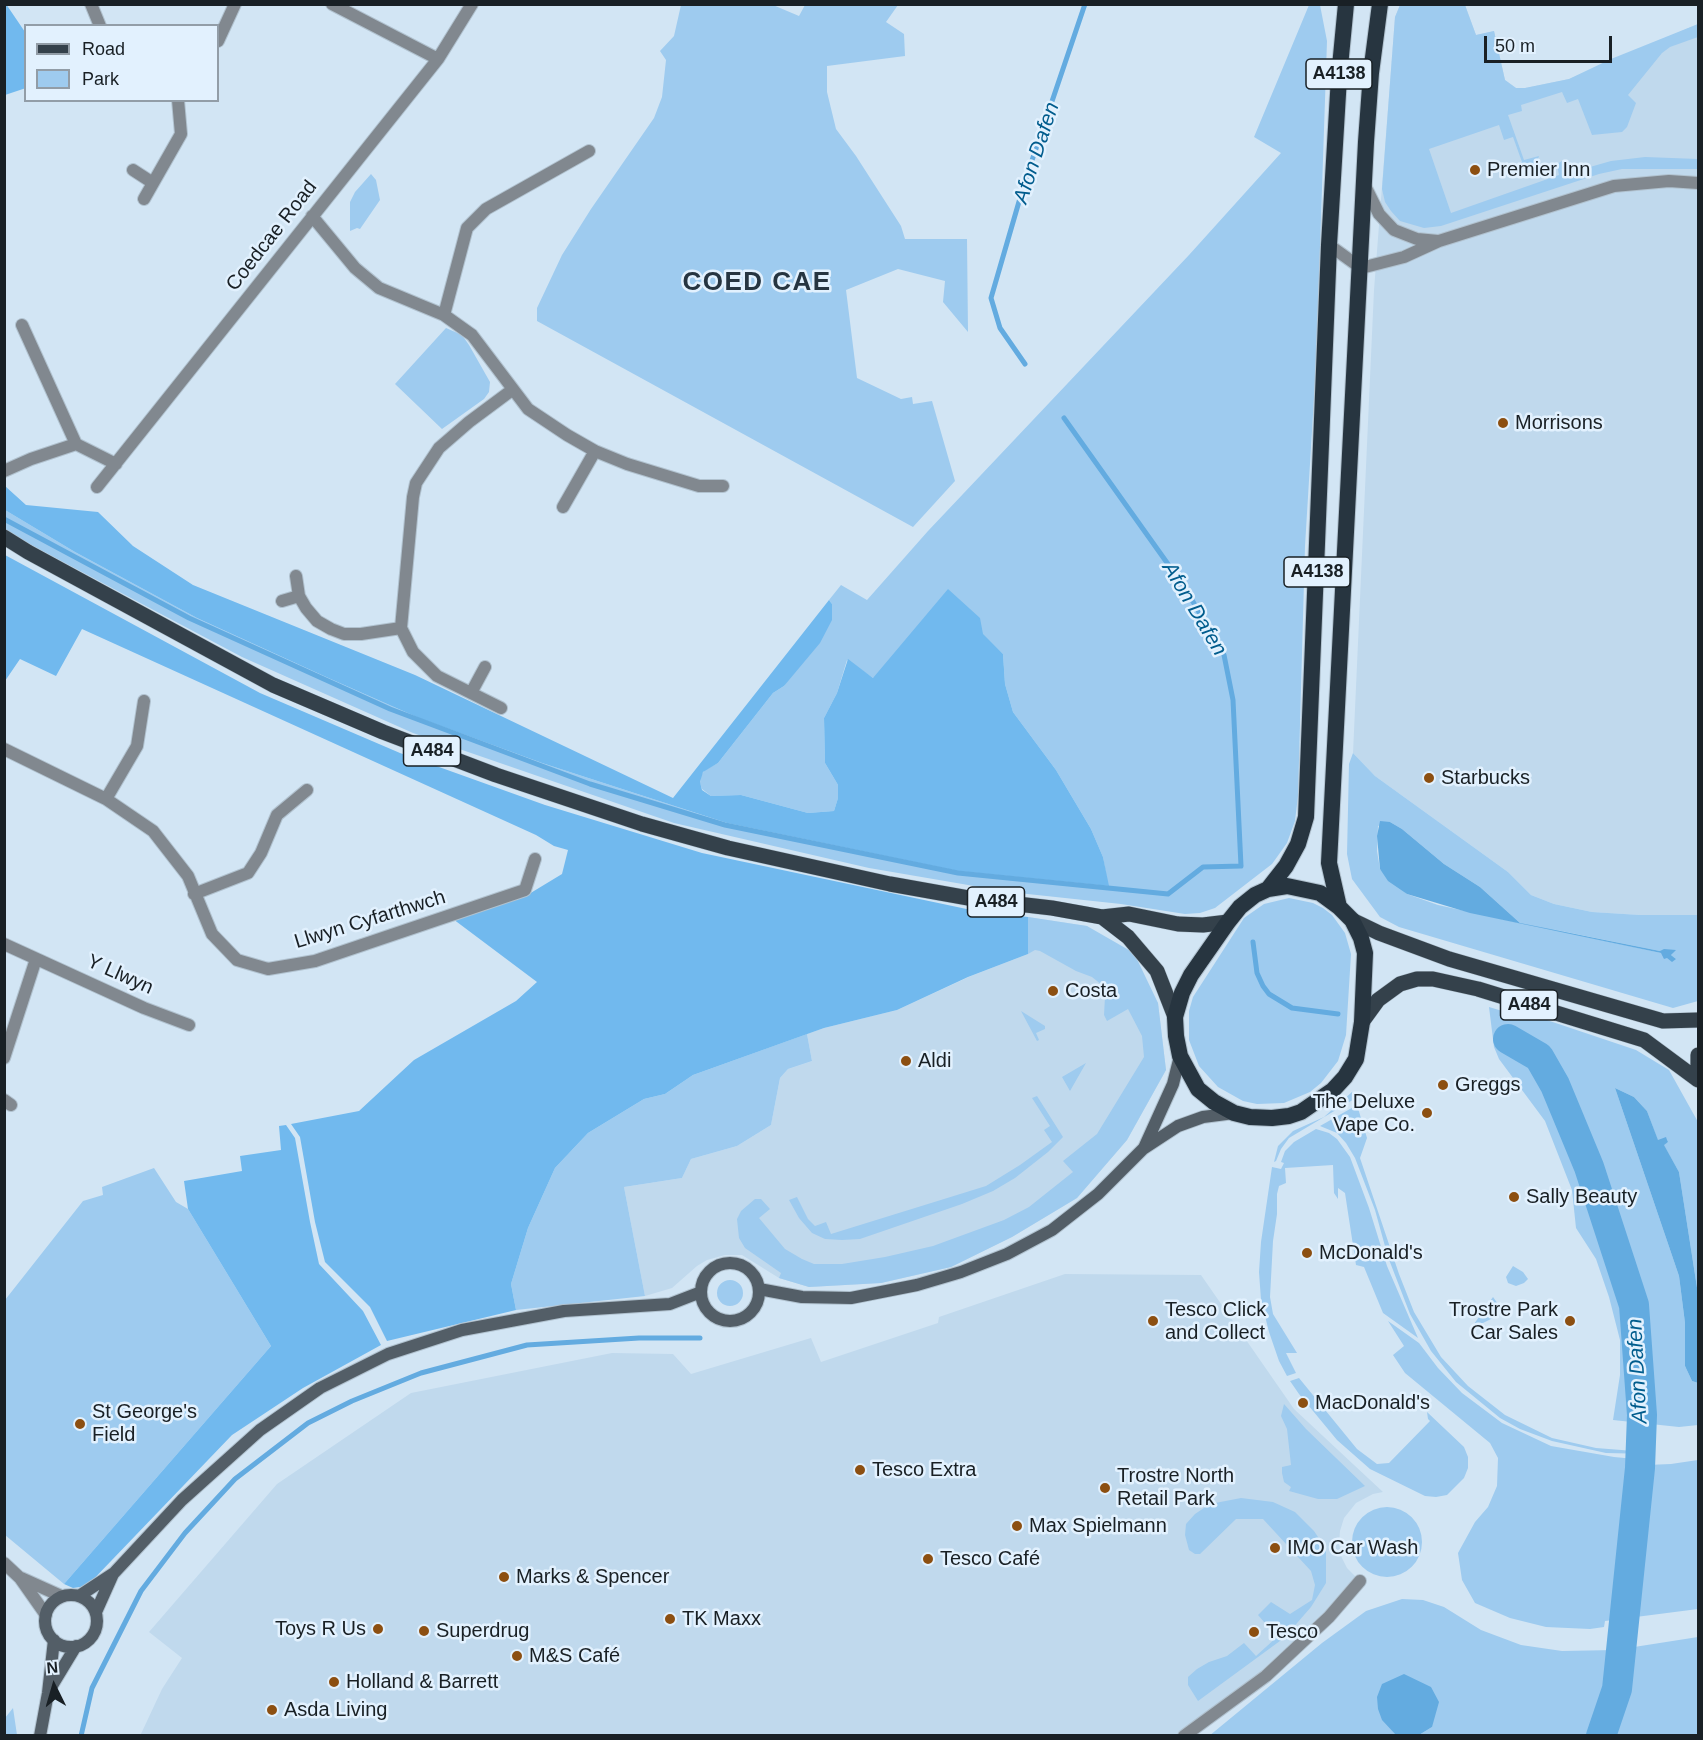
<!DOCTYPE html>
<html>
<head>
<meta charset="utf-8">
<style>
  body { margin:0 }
  #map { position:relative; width:1703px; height:1740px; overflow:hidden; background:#d2e5f4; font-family:Arial,sans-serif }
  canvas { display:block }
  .frame { position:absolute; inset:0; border:6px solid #192025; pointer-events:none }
  .legend { position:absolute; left:24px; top:24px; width:195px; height:78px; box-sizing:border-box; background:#e2f1fe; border:2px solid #929da7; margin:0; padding:8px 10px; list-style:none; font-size:18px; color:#192025 }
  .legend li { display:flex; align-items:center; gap:12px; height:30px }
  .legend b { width:30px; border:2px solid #929da7 }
  .north { position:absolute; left:24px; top:1656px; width:60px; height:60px; -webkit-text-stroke:4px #e2f1fe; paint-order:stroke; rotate:355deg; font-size:16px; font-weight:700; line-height:24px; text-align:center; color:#192025 }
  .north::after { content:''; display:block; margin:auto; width:21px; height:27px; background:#192025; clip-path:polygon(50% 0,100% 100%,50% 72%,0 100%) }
  .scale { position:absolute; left:1484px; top:36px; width:128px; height:27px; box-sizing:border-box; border:3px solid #192025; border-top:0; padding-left:8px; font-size:18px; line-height:21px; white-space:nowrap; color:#192025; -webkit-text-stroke:4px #e2f1fe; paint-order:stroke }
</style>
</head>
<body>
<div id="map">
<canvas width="1703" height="1740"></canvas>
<div class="frame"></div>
<ul class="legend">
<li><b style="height:8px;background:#34414b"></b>Road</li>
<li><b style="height:16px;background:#9ecbef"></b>Park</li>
</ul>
<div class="north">N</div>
<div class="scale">50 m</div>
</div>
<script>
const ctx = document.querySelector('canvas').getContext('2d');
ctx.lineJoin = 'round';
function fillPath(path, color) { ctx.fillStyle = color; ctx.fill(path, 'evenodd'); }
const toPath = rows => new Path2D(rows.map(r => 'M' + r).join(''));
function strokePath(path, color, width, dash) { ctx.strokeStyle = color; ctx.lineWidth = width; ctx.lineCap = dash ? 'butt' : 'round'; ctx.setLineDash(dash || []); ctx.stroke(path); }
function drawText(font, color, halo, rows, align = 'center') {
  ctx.font = font + ' Arial,sans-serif'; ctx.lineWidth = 5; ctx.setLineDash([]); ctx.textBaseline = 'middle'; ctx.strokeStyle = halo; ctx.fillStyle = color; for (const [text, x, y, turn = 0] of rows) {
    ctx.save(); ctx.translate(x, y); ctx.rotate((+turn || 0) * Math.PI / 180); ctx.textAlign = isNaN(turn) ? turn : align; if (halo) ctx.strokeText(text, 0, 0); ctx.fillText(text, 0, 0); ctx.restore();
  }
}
fillPath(toPath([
  [1400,5,1465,5,1476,35,1494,31,1505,80,1516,88,1525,88,1569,79,1698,24,1698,915,1639,915,1592,912,1554,904,1531,895,1508,872,1375,776,1353,753,1374,290,1395,17],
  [1028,917,1087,926,1158,1003,1166,1070,1127,1140,1077,1198,1012,1237,951,1267,881,1283,809,1287,779,1278,742,1255,725,1255,707,1260,697,1266,672,1288,645,1296,624,1187,682,1178,691,1159,737,1146,771,1125,780,1078,788,1069,812,1061,807,1034,824,1028,897,1010,971,976,1028,954],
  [1065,1274,1201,1275,1294,1409,1383,1492,1373,1494,1356,1503,1344,1518,1340,1531,1339,1543,1341,1556,1347,1568,1360,1581,1330,1615,1185,1735,140,1736,162,1689,182,1658,149,1632,277,1484,411,1393,612,1353,673,1354,691,1374,811,1338,821,1362,938,1323,939,1317]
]), '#c0d9ed');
fillPath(toPath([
  [681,5,773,5,799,16,805,5,898,5,886,22,904,34,905,56,827,66,827,92,836,129,856,156,901,226,905,239,967,239,968,332,943,302,945,281,898,269,846,290,857,378,901,399,912,397,913,404,932,401,955,481,913,527,537,321,537,308,562,255,591,209,654,118,662,97,666,60,660,51,674,36],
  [1309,5,1320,5,1327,41,1316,365,1305,546,1298,796,1295,821,1287,843,1272,864,1215,908,1200,913,1185,914,1121,904,1009,892,869,868,674,823,413,733,242,657,16,537,5,529,5,510,75,552,197,618,326,677,419,718,542,763,727,823,958,871,1108,886,1103,857,1091,829,1056,770,1013,712,1005,684,1003,654,982,634,873,678,847,660,837,693,824,718,825,763,838,785,838,798,834,811,808,813,741,795,711,796,702,789,700,783,701,775,705,770,718,763,773,693,784,686,832,604,829,600,841,585,867,600,928,531,1189,255,1281,153,1254,137],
  [1400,5,1465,5,1476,35,1494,31,1505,80,1516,88,1525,88,1569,79,1611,59,1698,24,1698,37,1670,47,1662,53,1628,95,1636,103,1627,127,1622,132,1592,135,1578,99,1567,103,1562,92,1521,105,1522,111,1508,115,1524,160,1539,156,1535,168,1517,174,1514,165,1522,162,1513,137,1504,140,1499,125,1429,149,1451,213,1559,175,1557,164,1562,161,1565,162,1569,173,1611,161,1645,157,1698,159,1698,169,1622,169,1599,174,1441,226,1424,228,1400,221,1391,211,1385,202,1382,189,1395,17],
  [371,174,376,180,380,200,360,229,357,228,350,231,350,202,355,192],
  [446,328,462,335,469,345,490,382,489,392,484,399,442,429,395,384],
  [1353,753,1375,776,1508,872,1531,895,1554,904,1592,912,1640,915,1698,915,1698,1001,1673,1008,1399,927,1380,917,1352,879,1347,854,1349,764],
  [1390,822,1402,829,1444,864,1480,887,1520,923,1438,905,1407,894,1380,869,1377,851,1378,826],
  [1551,929,1660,951,1675,950,1671,955,1676,959,1661,953],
  [1289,898,1313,903,1323,908,1332,915,1345,933,1351,954,1346,1035,1338,1061,1321,1083,1310,1092,1284,1103,1257,1104,1243,1101,1218,1087,1199,1066,1189,1040,1189,1011,1193,997,1244,918,1264,904],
  [1028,917,1087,926,1134,953,1158,1003,1166,1070,1127,1140,1077,1198,1012,1237,951,1267,881,1283,809,1287,779,1278,781,1273,745,1248,739,1238,737,1219,741,1211,755,1199,761,1199,770,1209,759,1218,785,1249,802,1259,814,1264,842,1264,885,1257,933,1246,1004,1220,1029,1207,1073,1172,1063,1161,1097,1134,1144,1057,1142,1036,1128,1009,1107,1021,1104,1015,1105,997,1102,985,1092,977,1076,971,1040,951,1035,950,1028,954],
  [1489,1007,1509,1013,1511,1008,1636,1050,1669,1070,1698,1122,1698,1294,1679,1172,1663,1144,1668,1142,1658,1141,1647,1111,1634,1097,1615,1088,1679,1276,1685,1323,1685,1366,1692,1381,1698,1383,1698,1425,1679,1427,1613,1420,1620,1375,1620,1340,1609,1297,1596,1259,1576,1228,1572,1190,1545,1121,1499,1059,1494,1047],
  [1021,1011,1045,1026,1045,1029,1036,1033,1039,1040,1037,1041],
  [807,1034,812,1061,788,1069,780,1078,771,1125,737,1146,691,1159,682,1178,624,1187,645,1296,516,1310,511,1284,528,1228,555,1168,588,1133,644,1099,665,1094,693,1075],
  [1086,1063,1070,1091,1062,1077],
  [1352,1092,1354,1093,1356,1098,1289,1138,1281,1149,1276,1161,1274,1162,1278,1146,1293,1131,1324,1117],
  [1037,1096,1063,1137,1048,1152,1015,1178,993,1191,962,1204,860,1239,842,1240,825,1239,812,1233,799,1218,789,1200,797,1197,808,1219,815,1226,826,1222,831,1234,986,1186,1020,1165,1052,1142,1044,1130,1050,1126,1032,1098],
  [1357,1105,1367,1138,1360,1158,1399,1274,1414,1312,1441,1357,1468,1386,1505,1415,1552,1438,1596,1448,1634,1451,1651,1450,1650,1454,1606,1453,1552,1441,1520,1429,1500,1418,1456,1382,1431,1351,1410,1314,1388,1257,1375,1210,1355,1158,1346,1143,1337,1133,1320,1126],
  [1316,1129,1329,1133,1337,1139,1350,1157,1369,1208,1387,1266,1418,1338,1383,1313,1364,1267,1356,1265,1345,1193,1338,1188,1338,1199,1334,1193,1333,1165,1285,1168,1286,1183,1279,1186,1277,1194,1277,1214,1273,1241,1270,1297,1273,1314,1297,1353,1286,1353,1296,1373,1287,1376,1279,1361,1269,1332,1261,1300,1259,1272,1261,1242,1272,1167,1281,1169,1284,1163,1281,1162,1285,1151,1294,1142],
  [154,1168,176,1202,188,1209,271,1346,64,1584,5,1535,5,1300,83,1201,103,1195,102,1187],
  [1513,1266,1523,1272,1528,1279,1524,1283,1516,1286,1508,1283,1506,1277],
  '717 1293a13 13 0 1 1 26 0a13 13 0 1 1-26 0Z',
  [1493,1297,1498,1304,1497,1316,1483,1323,1474,1324],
  [1388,1321,1419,1343,1438,1368,1462,1393,1502,1423,1551,1446,1614,1457,1635,1459,1638,1470,1622,1619,1605,1621,1604,1627,1590,1629,1546,1627,1510,1618,1475,1603,1462,1580,1458,1553,1475,1522,1488,1507,1497,1486,1498,1458,1490,1443,1405,1373,1393,1355,1404,1346],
  [1299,1378,1357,1449,1377,1464,1389,1463,1430,1421,1428,1419,1427,1412,1464,1447,1468,1457,1468,1468,1464,1478,1447,1495,1436,1497,1425,1496,1370,1469,1337,1440,1299,1394,1290,1381],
  [1284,1404,1306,1429,1365,1486,1337,1499,1318,1499,1289,1491,1291,1487,1284,1482,1282,1473,1282,1467,1291,1465,1287,1429,1281,1416],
  [1698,1460,1698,1609,1628,1618,1647,1465,1671,1464],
  [1241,1498,1273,1502,1295,1512,1314,1531,1326,1549,1326,1583,1311,1607,1284,1638,1198,1701,1188,1685,1188,1677,1197,1669,1209,1662,1227,1656,1244,1643,1256,1656,1277,1637,1258,1615,1271,1602,1290,1614,1312,1600,1315,1585,1311,1571,1263,1519,1236,1519,1200,1554,1195,1554,1189,1550,1185,1535,1186,1524,1195,1514,1210,1504],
  '1352 1542a35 35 0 1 1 70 0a35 35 0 1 1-70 0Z',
  [1402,1599,1423,1600,1444,1607,1481,1630,1521,1645,1562,1651,1615,1650,1698,1637,1698,1735,1419,1735,1432,1727,1396,1735,1399,1735,1209,1736,1322,1643,1366,1611],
  [13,1708,17,1735,5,1735,5,1718]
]), '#9ecbef');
fillPath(toPath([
  [6,4,25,32,26,88,5,95,4,5],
  [5,486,26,505,98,512,133,546,193,585,415,675,673,798,829,600,832,604,832,620,820,643,784,686,773,693,718,763,703,772,700,782,702,790,711,796,741,795,808,813,834,811,838,798,838,785,825,763,824,718,837,693,848,659,873,678,948,589,980,618,983,634,1003,654,1005,684,1013,712,1056,770,1091,829,1103,857,1109,886,958,871,727,823,542,763,419,718,326,677,197,618,75,552,5,510],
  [5,555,260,693,400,753,545,805,702,853,976,911,1028,917,1028,954,968,977,897,1010,824,1028,693,1075,665,1094,644,1099,588,1133,555,1168,528,1228,511,1284,516,1310,387,1341,370,1307,325,1262,315,1222,300,1137,291,1124,359,1111,414,1060,516,1001,537,982,453,919,529,894,562,874,568,850,554,846,536,835,82,629,56,676,20,659,5,681],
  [286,1125,295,1138,310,1222,319,1264,363,1311,381,1345,303,1388,232,1435,87,1586,73,1588,64,1584,271,1346,188,1209,184,1181,242,1171,240,1156,281,1150,279,1126]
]), '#71b9ee');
fillPath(toPath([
  [1380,821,1390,822,1402,829,1444,864,1480,887,1520,923,1660,951,1664,949,1676,950,1671,955,1676,959,1672,962,1667,958,1664,959,1661,953,1470,913,1407,894,1388,881,1380,869,1377,836],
  [1615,1088,1634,1097,1647,1111,1658,1140,1666,1137,1667,1140,1668,1142,1664,1145,1679,1172,1698,1294,1698,1383,1692,1381,1685,1366,1685,1323,1679,1276],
  [1404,1674,1431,1687,1439,1702,1432,1727,1419,1735,1396,1735,1382,1720,1378,1709,1377,1697,1382,1684]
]), '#63abe0');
strokePath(toPath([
  [1025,364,1000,328,991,298,1025,181,1085,4],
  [4,519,189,618,390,709,590,784,725,825,958,873,1168,894,1203,867,1241,866,1233,700,1224,655,1185,588,1064,418],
  [1253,942,1257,973,1263,986,1269,994,1292,1008,1338,1014],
  [1636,1512,1646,1513],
  [1625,1525,1634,1525],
  [81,1736,92,1688,141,1591,185,1533,235,1479,308,1423,352,1401,421,1373,527,1345,639,1338,700,1338]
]), '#63abe0', 5);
strokePath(toPath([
  [1508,1039,1539,1057,1555,1085,1589,1167,1634,1305,1642,1415,1640,1468,1617,1689,1601,1736]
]), '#63abe0', 30);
const minor = toPath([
  [91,4,100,26],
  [332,4,438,59],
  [218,41,235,4],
  [133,170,153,183],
  [1365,186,1379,214,1394,230,1417,239,1438,241],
  [144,199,181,134,178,100],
  [312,216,355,268,379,288,444,315,472,335,528,409,567,435,595,451,627,464,699,486,723,486],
  [1329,245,1361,268,1404,257,1439,241,1614,186,1669,181,1698,183],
  [444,315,467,228,486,209,589,151],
  [22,325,76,444,116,464],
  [4,471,31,459,76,444],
  [97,487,438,59,472,4],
  [563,507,595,451],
  [296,576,299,596,306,608,317,621,331,629,344,634,361,634,401,628],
  [282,601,299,596],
  [471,693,485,667],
  [501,708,437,676,413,652,401,628,413,497,416,483,439,448,469,422,512,390],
  [4,749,106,799,153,831,188,876,212,934,237,960,268,969,315,961,525,890,535,859],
  [106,799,137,746,144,701],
  [194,894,248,873,261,853,277,815,307,790],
  [4,944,144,1008,189,1025],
  [4,1058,36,959],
  [4,1100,11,1105],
  [4,1563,20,1578,46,1615],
  [21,1578,61,1596],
  [1184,1736,1266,1676,1329,1617,1360,1581]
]);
const secondary = toPath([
  [1144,1148,1173,1084,1180,1056],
  '701 1292a29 29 0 1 1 58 0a29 29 0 1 1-58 0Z',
  [759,1289,802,1297,851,1298,917,1285,961,1272,1007,1254,1052,1230,1098,1194,1143,1149,1178,1126,1203,1117,1234,1113],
  '45 1621a26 26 0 1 1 52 0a26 26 0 1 1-52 0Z',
  [79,1596,114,1573,182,1500,260,1430,320,1388,388,1354,462,1330,564,1311,670,1304,701,1292],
  [96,1612,113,1574],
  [50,1689,76,1646],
  [40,1736,48,1693,54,1640]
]);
const primary = toPath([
  [4,537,28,552,273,685,383,732,496,775,642,824,728,848,890,884,974,899,1052,908,1102,917,1129,914,1178,924,1203,925,1228,922],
  [1102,917,1128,937,1157,971,1175,1017],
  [1352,920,1379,933,1449,959,1663,1021,1698,1020],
  [1362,1022,1378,1000,1400,984,1417,979,1433,979,1478,989,1644,1040,1698,1080],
  [1698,1055,1698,1076]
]);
const trunk = toPath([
  [1287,886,1320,893,1339,907,1352,920,1361,938,1365,953,1362,1022,1356,1059,1345,1077,1333,1090,1301,1112,1289,1116,1272,1118,1250,1117,1234,1113,1214,1102,1198,1089,1180,1056,1176,1036,1175,1017,1182,993,1191,975,1228,922,1240,907,1255,895,1268,889,1287,886],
  [1268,889,1286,866,1298,844,1306,817,1329,245,1339,77,1346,4],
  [1339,907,1329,863,1366,142,1371,73,1380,4]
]);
strokePath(minor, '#b1c2cf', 14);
strokePath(secondary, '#b1c2cf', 14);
strokePath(primary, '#b1c2cf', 16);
strokePath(trunk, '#b1c2cf', 18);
strokePath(minor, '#81888f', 12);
strokePath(secondary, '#535e67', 12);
strokePath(primary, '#34414b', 15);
strokePath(trunk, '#273540', 16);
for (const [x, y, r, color] of [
  [1475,170,6,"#8c4f11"],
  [1503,423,6,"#8c4f11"],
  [1429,778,6,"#8c4f11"],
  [1053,991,6,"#8c4f11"],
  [906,1061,6,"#8c4f11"],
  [1443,1085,6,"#8c4f11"],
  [1427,1113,6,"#8c4f11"],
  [1514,1197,6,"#8c4f11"],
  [1307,1253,6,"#8c4f11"],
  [1153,1321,6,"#8c4f11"],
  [1570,1321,6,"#8c4f11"],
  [1303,1403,6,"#8c4f11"],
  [80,1424,6,"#8c4f11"],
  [860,1470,6,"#8c4f11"],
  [1105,1488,6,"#8c4f11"],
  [1017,1526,6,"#8c4f11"],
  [1275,1548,6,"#8c4f11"],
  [928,1559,6,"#8c4f11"],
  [504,1577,6,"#8c4f11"],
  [670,1619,6,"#8c4f11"],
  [378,1629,6,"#8c4f11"],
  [424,1631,6,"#8c4f11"],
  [1254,1632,6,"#8c4f11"],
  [517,1656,6,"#8c4f11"],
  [334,1682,6,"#8c4f11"],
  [272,1710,6,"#8c4f11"]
]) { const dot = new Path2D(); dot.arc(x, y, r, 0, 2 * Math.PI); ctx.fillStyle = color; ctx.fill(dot); strokePath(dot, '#e2f1fe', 2); }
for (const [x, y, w] of [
  [1339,74,66],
  [1317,572,66],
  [432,751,57],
  [996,902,57],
  [1529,1005,57]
]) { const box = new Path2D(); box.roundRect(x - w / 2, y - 15, w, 30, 4.5); ctx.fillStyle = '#e2f1fe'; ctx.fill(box); strokePath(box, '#192025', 1.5); }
drawText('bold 18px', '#192025', null, [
  ["A4138",1339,74],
  ["A4138",1317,572],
  ["A484",432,751],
  ["A484",996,902],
  ["A484",1529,1005]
]);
drawText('20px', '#192025', '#e2f1fe', [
  ["Premier Inn",1487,170],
  ["Morrisons",1515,423],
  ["Starbucks",1441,778],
  ["Costa",1065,991],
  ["Aldi",918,1061],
  ["Greggs",1455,1085],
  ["The Deluxe",1415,1102,"right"],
  ["Vape Co.",1415,1125,"right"],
  ["Sally Beauty",1526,1197],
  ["McDonald's",1319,1253],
  ["Tesco Click",1165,1310],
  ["and Collect",1165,1333],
  ["Trostre Park",1558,1310,"right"],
  ["Car Sales",1558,1333,"right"],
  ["MacDonald's",1315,1403],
  ["St George's",92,1412],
  ["Field",92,1435],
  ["Tesco Extra",872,1470],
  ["Trostre North",1117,1476],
  ["Retail Park",1117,1499],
  ["Max Spielmann",1029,1526],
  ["IMO Car Wash",1287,1548],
  ["Tesco Café",940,1559],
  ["Marks & Spencer",516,1577],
  ["TK Maxx",682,1619],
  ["Toys R Us",366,1629,"right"],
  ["Superdrug",436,1631],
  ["Tesco",1266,1632],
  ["M&S Café",529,1656],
  ["Holland & Barrett",346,1682],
  ["Asda Living",284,1710]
], 'left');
drawText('20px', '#192025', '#e2f1fe', [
  ["Coedcae Road",272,236,-52],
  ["Llwyn Cyfarthwch",370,920,-17],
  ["Y Llwyn",120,975,24]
]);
drawText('italic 21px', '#005c8d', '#e2f1fe', [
  ["Afon Dafen",1037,153,-72],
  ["Afon Dafen",1194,609,59],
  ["Afon Dafen",1638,1371,-93]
]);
ctx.letterSpacing = '1.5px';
drawText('bold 26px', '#263541', '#e2f1fe', [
  ["COED CAE",757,283]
]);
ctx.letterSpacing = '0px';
</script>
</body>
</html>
